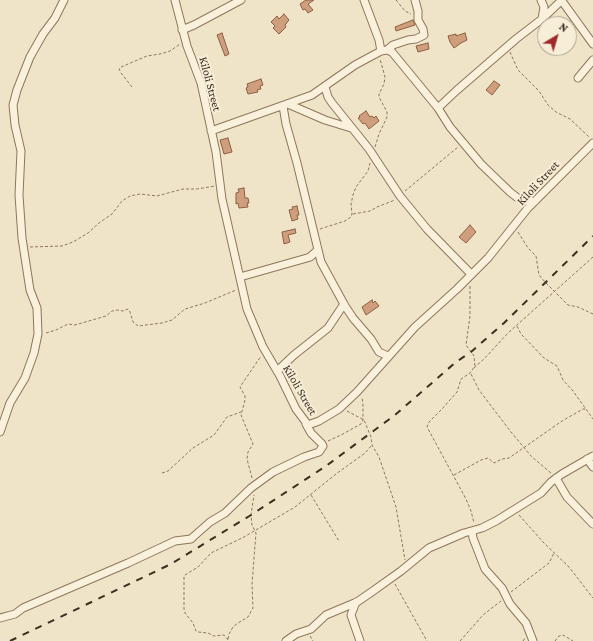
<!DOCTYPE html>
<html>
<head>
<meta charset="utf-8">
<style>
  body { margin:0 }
  #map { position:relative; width:593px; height:641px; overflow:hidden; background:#f0e4c8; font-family:"Crimson Pro",serif }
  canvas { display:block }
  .north { position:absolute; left:537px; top:16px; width:40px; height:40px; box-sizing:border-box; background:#f7eed8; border:1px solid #ada18e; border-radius:50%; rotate:38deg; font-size:11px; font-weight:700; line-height:16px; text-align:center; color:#3d2e20 }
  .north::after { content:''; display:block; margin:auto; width:14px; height:18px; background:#9e2a2b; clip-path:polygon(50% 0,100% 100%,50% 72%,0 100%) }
</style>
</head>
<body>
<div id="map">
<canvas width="593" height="641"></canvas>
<div class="north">N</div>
</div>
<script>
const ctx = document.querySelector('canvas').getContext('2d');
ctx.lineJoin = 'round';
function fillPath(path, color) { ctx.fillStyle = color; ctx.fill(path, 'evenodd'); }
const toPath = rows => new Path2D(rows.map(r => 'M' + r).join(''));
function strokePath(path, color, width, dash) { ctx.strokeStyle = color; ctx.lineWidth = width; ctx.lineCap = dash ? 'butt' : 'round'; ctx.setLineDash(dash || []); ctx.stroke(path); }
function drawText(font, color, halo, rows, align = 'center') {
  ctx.font = font + ' "Crimson Pro",serif'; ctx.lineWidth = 4; ctx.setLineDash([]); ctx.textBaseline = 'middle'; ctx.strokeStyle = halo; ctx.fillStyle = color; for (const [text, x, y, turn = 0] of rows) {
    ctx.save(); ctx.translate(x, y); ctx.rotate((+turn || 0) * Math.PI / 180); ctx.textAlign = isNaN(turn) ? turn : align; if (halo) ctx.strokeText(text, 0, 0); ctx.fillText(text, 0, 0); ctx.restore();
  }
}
const building = toPath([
  [306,0,314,0,308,4,313,10,308,13,305,9,303,10,300,4,306,0],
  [284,14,289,20,285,25,286,27,279,34,273,28,275,26,271,22,277,16,279,19,284,14],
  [413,20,415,25,396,31,395,27,413,20],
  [222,33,229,54,225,56,217,35,222,33],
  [465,33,467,40,461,43,454,48,450,42,448,36,456,34,456,36,465,33],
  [428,43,429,49,418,52,416,46,428,43],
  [261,79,263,85,260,86,261,89,257,90,258,92,248,94,246,88,248,87,247,84,261,79],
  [494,81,500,85,492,95,486,90,494,81],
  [366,111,370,117,372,116,374,118,376,116,379,121,369,129,365,123,363,124,358,118,360,117,359,116,366,111],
  [228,138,232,152,224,154,220,140,228,138],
  [244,188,245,198,248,198,249,203,247,203,248,207,239,208,238,203,236,204,236,193,239,192,238,189,244,188],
  [297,206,299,215,297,215,298,219,292,221,289,210,293,209,292,207,297,206],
  [470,225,476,232,466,243,459,237,470,225],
  [295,229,296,233,288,235,290,242,284,244,282,232,295,229],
  [372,300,373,303,375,301,379,306,366,315,362,307,372,300]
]);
fillPath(building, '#cf9f7d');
strokePath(building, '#8d5f41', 1);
const minor = toPath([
  [175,0,187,46,201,83,216,152,222,199,247,309,263,347,280,376,296,409,308,425,319,421,339,409,357,392,415,327,457,289,488,258,528,208,593,143],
  [364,0,379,40,381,51],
  [562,1,593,44],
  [542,19,562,0],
  [182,30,194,25,241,0],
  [387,50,393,45,408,40,416,39,424,35,423,29,418,20,418,11,415,0],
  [578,78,593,60],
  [325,87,328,97,332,103,369,149,400,196,427,229,471,274],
  [288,104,325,120,351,128],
  [283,106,286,124,297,163,321,262,345,306,353,318,371,339,379,352,388,356],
  [438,108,456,91,516,39,542,19,544,7,541,0],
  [211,131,312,95,355,65,381,51,387,50,392,52,438,108,450,127,481,164,510,192,519,199,526,201,535,201],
  [240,277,307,258,310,257,318,250],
  [277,371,294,355,328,328,344,304],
  [0,432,10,403,25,378,34,353,38,334,37,308,30,290,22,238,19,195,21,151,15,125,13,105,17,90,30,57,43,34,55,18,64,0],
  [587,459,593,467],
  [556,478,567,497,593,524],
  [472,531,473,538,485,569,502,588,510,604,526,623,533,641],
  [356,602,351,615,360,641],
  [0,618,15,614,23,608,128,563,175,541,191,539,193,537,210,522,225,513,251,488,273,472,304,457,319,452,323,446,322,444,311,433,306,424],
  [286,641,296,634,311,629,326,615,357,602,373,591,401,571,429,548,464,533,482,528,496,521,541,493,551,482,562,474,593,456]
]);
strokePath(minor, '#8d765c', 9);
strokePath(toPath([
  [396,0,405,11,411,14],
  [510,52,518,70,539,91,548,105,556,112,570,119,589,137],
  [132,87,121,73,119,69,121,67,147,56,160,54,170,51,180,44],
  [375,147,379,134,387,117,387,112,379,97,379,94,384,84,385,77,380,59],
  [405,191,458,147],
  [353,214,370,211,377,207,395,200],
  [320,229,345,221,351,217,352,214,351,204,353,195,356,187,368,171,370,163],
  [518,232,528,248,536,256,539,275,546,283,568,305,578,307,593,314],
  [30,247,62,246,73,242,88,233,99,223,112,214,122,201,130,196,140,194,157,196,183,189,197,189,215,186],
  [470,286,470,316,466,345,474,356,475,366,470,373,461,379,457,392,442,409,429,422,427,427,466,499,471,511,474,523],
  [517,326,521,334,544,358,557,366,563,380,573,391,593,419],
  [46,333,56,330,68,324,75,325,106,316,112,311,117,310,123,311,128,309,130,312,133,322,138,326,162,323,172,320,185,309,205,303,236,290],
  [474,368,484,359,508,333,593,257],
  [471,374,479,390,511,432,532,457,551,473],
  [347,411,364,420,371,437,372,445,379,457,396,507,405,560],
  [328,441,341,435,361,424,363,420,363,405,362,397],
  [162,473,168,471,193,448,214,435,227,417,241,412],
  [454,475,481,460,488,458,494,463,502,459,509,458,562,421,583,409,586,409],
  [252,478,247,459,248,452,253,444,241,415,245,400,245,396,240,387,261,356],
  [311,495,339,541],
  [519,515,543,542,569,567,593,598],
  [395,584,427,641],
  [511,592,549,563,554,553],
  [310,636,313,641],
  [228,639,229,634,233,627,238,623,248,617,253,608,252,584,256,533,252,525,251,515,254,495],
  [228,640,224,635,214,636,208,633,198,632,196,631,193,623,185,613,184,609,184,577,185,575,198,567,211,553,244,537,295,507,336,474,365,453,372,445],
  [460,641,483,615,501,601],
  [523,641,525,638],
  [555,641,559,636,563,635,573,641]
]), '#8d765c', 1, [3, 2]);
strokePath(minor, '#faf1dc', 7);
strokePath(toPath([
  [10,641,171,564,251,515,326,466,395,415,456,362,471,352,504,323,593,236]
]), '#3d2e20', 2, [7, 7]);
drawText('12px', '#3d2e20', '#f7eed8', [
  ["Kiloli Street",210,84,75],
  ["Kiloli Street",538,183,-47],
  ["Kiloli Street",300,390,60]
]);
</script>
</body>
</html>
